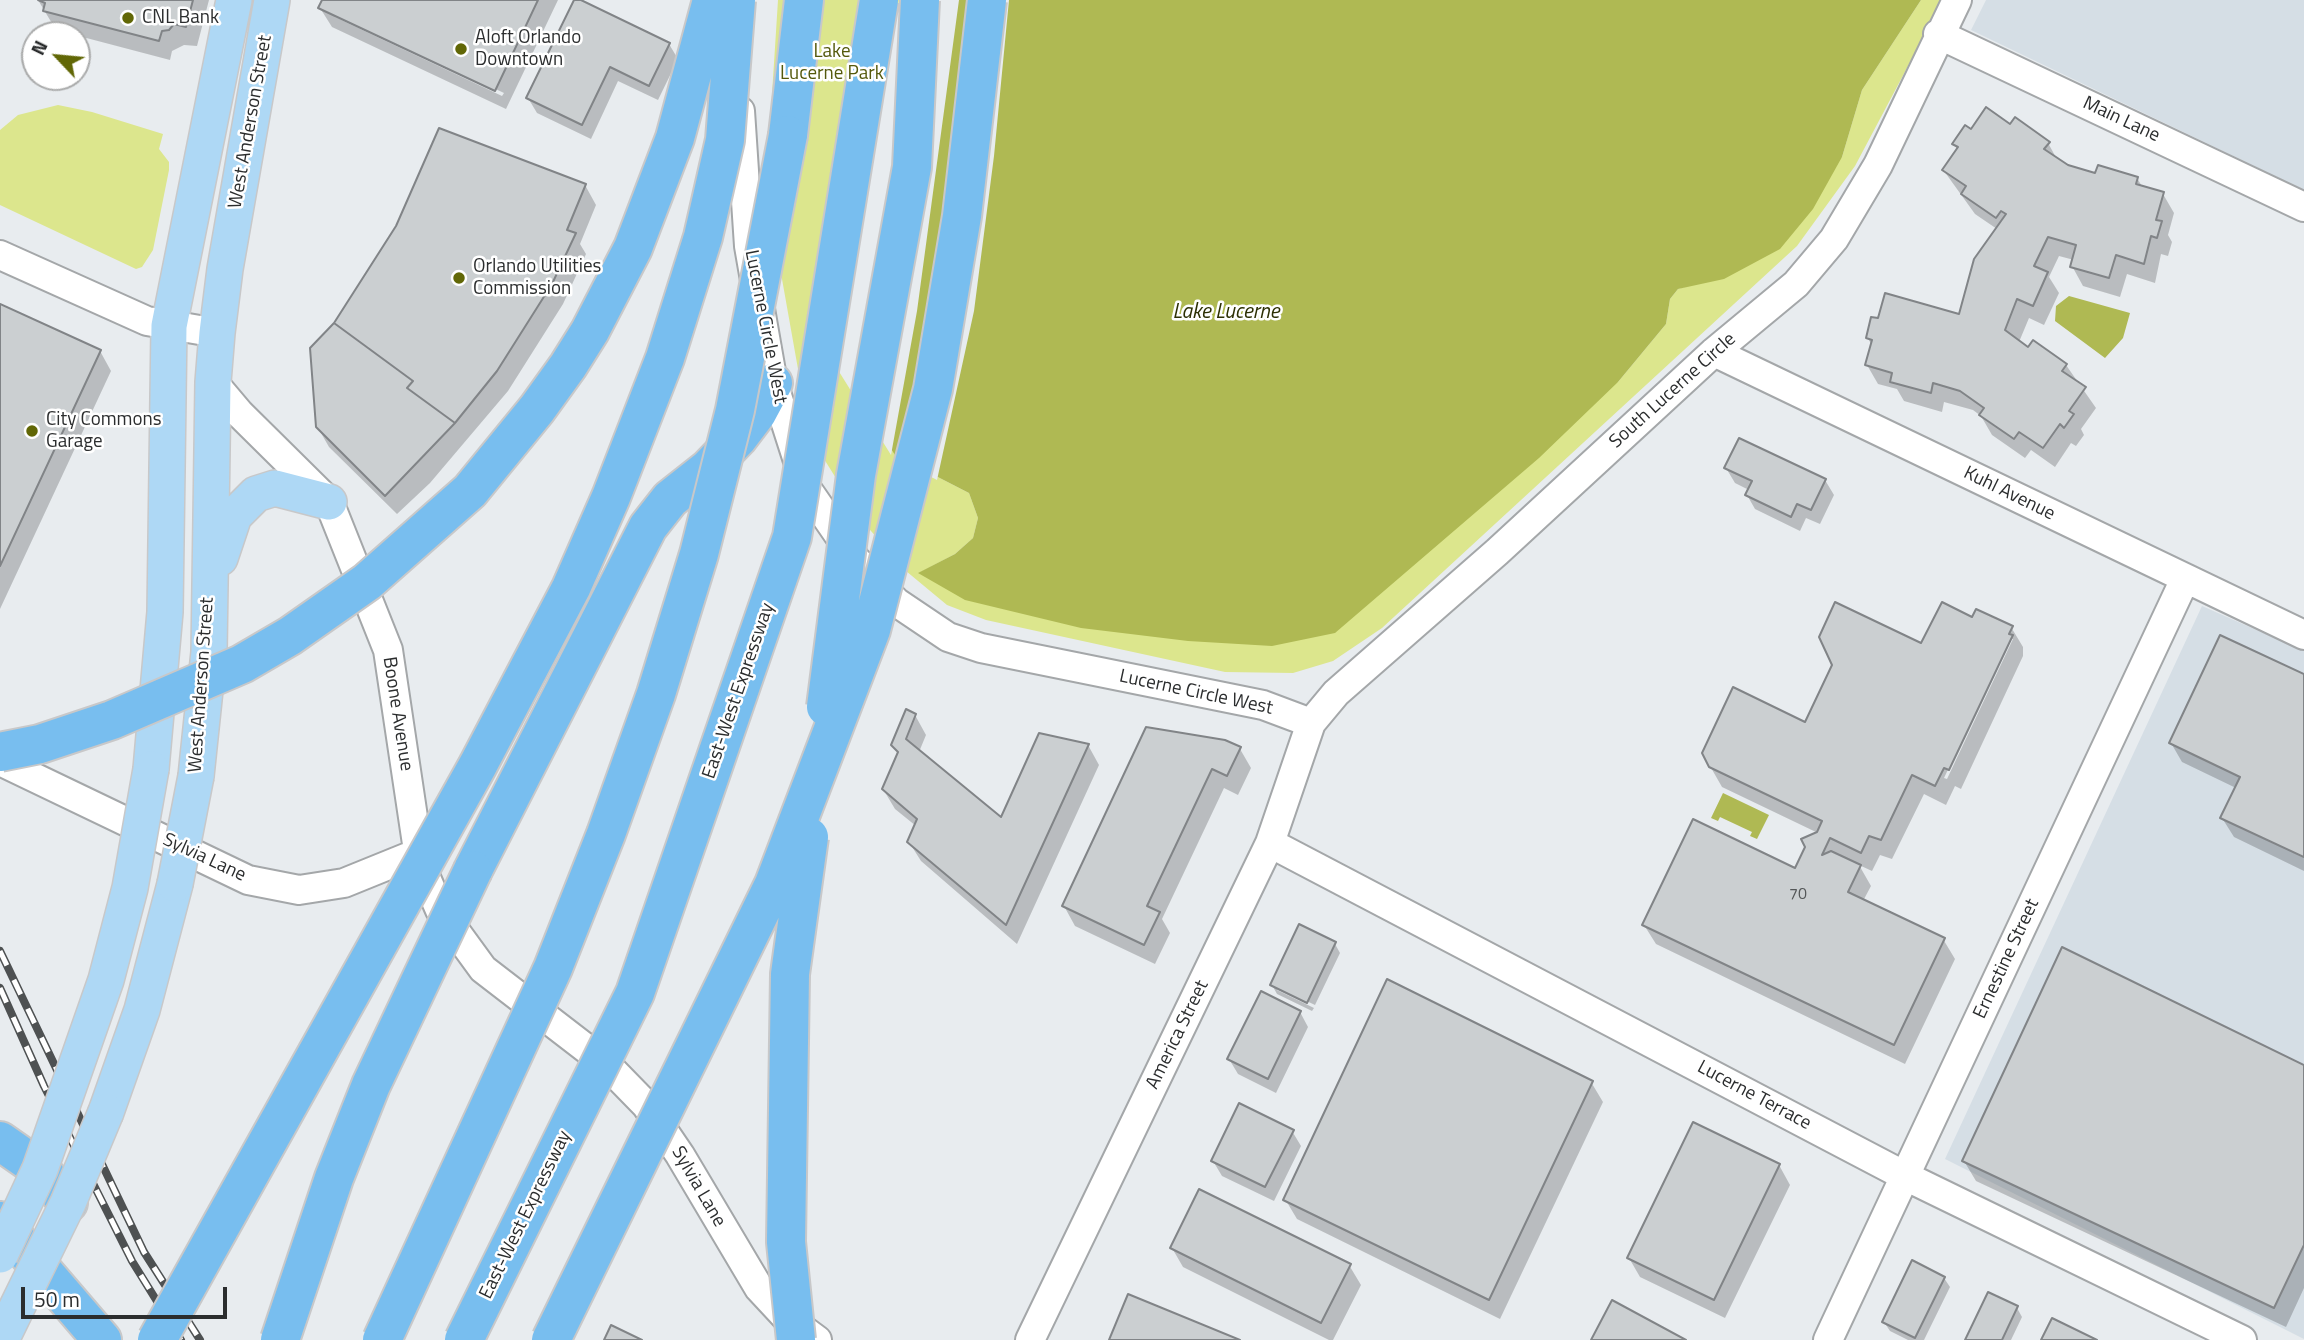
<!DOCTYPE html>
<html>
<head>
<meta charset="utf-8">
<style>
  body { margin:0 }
  #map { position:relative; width:2304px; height:1340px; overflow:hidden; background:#e8ecef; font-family:"Titillium Web",sans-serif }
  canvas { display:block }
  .north { position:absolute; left:21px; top:21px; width:70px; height:70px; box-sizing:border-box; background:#fff; border:2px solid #aaabab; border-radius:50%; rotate:296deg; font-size:19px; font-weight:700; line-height:28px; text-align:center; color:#2b2d2e }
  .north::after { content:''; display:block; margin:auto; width:24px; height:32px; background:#616706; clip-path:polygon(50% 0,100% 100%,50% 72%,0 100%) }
  .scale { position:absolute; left:21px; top:1287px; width:206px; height:32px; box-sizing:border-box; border:4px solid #2b2d2e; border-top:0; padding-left:9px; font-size:21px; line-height:24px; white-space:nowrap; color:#2b2d2e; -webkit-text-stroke:5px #fff; paint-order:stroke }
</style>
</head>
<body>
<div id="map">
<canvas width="2304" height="1340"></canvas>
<div class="north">N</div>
<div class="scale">50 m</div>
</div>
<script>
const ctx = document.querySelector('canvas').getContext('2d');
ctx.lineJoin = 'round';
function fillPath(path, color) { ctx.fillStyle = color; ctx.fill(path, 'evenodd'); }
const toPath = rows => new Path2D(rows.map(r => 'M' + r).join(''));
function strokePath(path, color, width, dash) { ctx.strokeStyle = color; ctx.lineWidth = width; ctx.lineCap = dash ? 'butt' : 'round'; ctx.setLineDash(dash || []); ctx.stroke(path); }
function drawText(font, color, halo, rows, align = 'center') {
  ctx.font = font + ' "Titillium Web",sans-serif'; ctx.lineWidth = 5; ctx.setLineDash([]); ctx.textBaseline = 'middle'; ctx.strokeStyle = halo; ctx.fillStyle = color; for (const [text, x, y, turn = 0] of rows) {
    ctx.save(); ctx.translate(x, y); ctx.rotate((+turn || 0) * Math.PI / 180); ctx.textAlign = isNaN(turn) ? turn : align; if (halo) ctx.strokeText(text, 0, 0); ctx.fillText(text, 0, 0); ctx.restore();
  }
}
fillPath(toPath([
  [1986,0,2304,0,2304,190,1971,30],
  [2202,606,2293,646,2304,624,2304,1339,1945,1159]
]), '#d5dee5');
fillPath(toPath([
  [778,0,902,0,895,455,969,493,978,518,973,538,955,554,919,573,1618,382,1666,324,1670,299,1678,289,1694,284,1842,157,1862,90,1921,0,1943,0,1855,166,1797,246,1382,628,1333,661,1293,673,1225,672,986,620,947,605,906,571,864,523,824,459,806,414,766,189],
  [58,105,92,112,163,134,159,149,169,162,169,170,153,250,142,267,136,269,0,205,0,130,18,115]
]), '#dce68d');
fillPath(toPath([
  [902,0,1921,0,1862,90,1842,157,1813,209,1780,249,1724,279,1678,289,1670,299,1666,324,1618,382,1539,458,1335,633,1272,646,1188,641,1081,628,965,600,918,573,955,554,973,538,978,518,969,493,895,455,841,371],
  [2069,296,2130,313,2123,338,2105,358,2055,321,2056,306],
  [1723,793,1769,815,1757,839,1750,836,1752,832,1720,817,1718,821,1711,818]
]), '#afb953');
fillPath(toPath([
  [899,0,959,0,917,311,891,455,838,370],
  [971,0,1009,0,994,156,974,311,937,480,904,463,921,392]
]), '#e8ecef');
fillPath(toPath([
  [38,0,209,0,197,46,184,45,172,51,170,60,56,30],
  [324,0,558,0,506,109,332,27,320,8],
  [335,13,504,93,502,96,335,17],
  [576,0,669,44,678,59,658,100,618,81,591,139,537,113,528,98],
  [2010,127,2048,143,2058,161,2067,167,2097,175,2137,178,2143,188,2163,194,2174,213,2168,235,2172,242,2168,256,2161,254,2155,283,2127,274,2120,297,2083,286,2072,266,2074,260,2059,256,2049,277,2059,293,2044,325,2029,318,2019,342,2066,365,2096,408,2081,429,2084,435,2076,446,2071,443,2055,467,2031,450,2025,458,1992,435,1981,416,1973,410,1944,402,1942,412,1904,401,1897,389,1878,384,1867,365,1872,346,1868,338,1960,316,1997,229,1975,214,1944,171,1958,150,1954,144,1971,132],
  [585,185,596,205,580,244,586,254,563,304,508,391,430,483,397,514,329,447,317,426],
  [0,306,100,351,111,371,0,609],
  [1726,468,1825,480,1834,495,1820,524,1806,518,1800,531,1755,509,1747,495,1749,490,1735,483],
  [1973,619,2011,627,2023,647,2023,656,1961,789,1955,786,1946,805,1924,794,1892,859,1880,855,1872,871,1859,865,1871,886,1863,901,1943,939,1955,959,1905,1064,1656,944,1644,925,1796,871,1818,833,1722,787,1710,766,1806,724,1922,646],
  [2010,639,2013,639,1947,779,1944,778],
  [2304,677,2304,871,2234,837,2222,818,2236,788,2182,762,2171,743],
  [915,715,926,735,919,752,1002,820,1088,745,1099,765,1017,944,921,861,909,842,916,826,895,809,883,789,899,755,893,744],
  [1147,729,1240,749,1251,768,1238,795,1224,788,1162,919,1170,933,1155,964,1075,926,1064,906],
  [1335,944,1340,953,1315,1005,1277,987,1277,990,1314,1008,1312,1011,1277,994,1272,985],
  [1300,1012,1308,1027,1276,1093,1238,1074,1229,1059],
  [2304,1067,2304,1288,2286,1327,1976,1181,1964,1161],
  [1591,1082,1603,1102,1500,1319,1297,1219,1285,1199],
  [1292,1131,1301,1146,1274,1201,1222,1176,1213,1161],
  [1779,1165,1790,1185,1725,1318,1640,1277,1629,1258],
  [1172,1248,1349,1265,1361,1285,1333,1340,1329,1340,1183,1267],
  [1944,1278,1950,1287,1924,1340,1908,1340,1890,1331,1884,1322],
  [2017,1308,2022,1317,2011,1340,1966,1340]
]), '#0003');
const building = toPath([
  [38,0,193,0,186,27,174,24,169,30,162,31,159,41,43,11,45,3,38,0],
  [322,0,538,0,495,91,318,8,322,0],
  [574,0,581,0,670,43,649,86,610,67,582,125,526,98,574,0],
  [1986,107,2010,124,2015,117,2050,142,2044,149,2068,165,2095,173,2098,165,2138,177,2136,184,2164,192,2156,220,2162,221,2157,238,2151,236,2144,264,2116,255,2109,278,2070,267,2076,245,2048,237,2034,266,2048,272,2033,306,2017,299,2005,330,2028,347,2033,340,2067,364,2062,371,2086,387,2069,411,2074,414,2064,428,2060,424,2043,448,2019,432,2014,439,1979,415,1984,408,1960,391,1933,383,1931,393,1890,382,1892,373,1865,365,1872,340,1866,338,1871,317,1878,318,1885,293,1959,314,1974,259,2006,214,2001,211,1996,218,1961,194,1966,186,1942,170,1958,147,1952,144,1965,125,1971,129,1986,107],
  [439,128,586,184,567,230,576,233,552,284,497,371,455,423,407,388,413,381,334,323,396,226,439,128],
  [0,304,101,350,0,566,0,304],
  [334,323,413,381,407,388,455,423,385,496,316,427,310,348,334,323],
  [1739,438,1826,479,1811,510,1797,504,1791,517,1745,495,1752,481,1724,468,1739,438],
  [1835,602,1921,643,1942,602,1972,617,1976,609,2013,626,2009,634,2013,635,1949,770,1944,768,1935,786,1912,775,1881,840,1869,836,1861,853,1830,838,1822,855,1831,851,1861,865,1848,892,1945,938,1894,1045,1642,925,1693,819,1795,868,1805,847,1801,839,1817,832,1822,821,1709,767,1702,753,1733,687,1805,722,1832,665,1819,637,1835,602],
  [2220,635,2304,674,2304,857,2220,818,2240,777,2169,743,2220,635],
  [906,709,916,714,906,739,1001,817,1039,733,1089,744,1006,925,907,842,917,819,882,789,898,752,891,745,906,709],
  [1146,727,1225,740,1241,747,1227,776,1212,769,1147,906,1160,912,1144,945,1062,906,1146,727],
  [1299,924,1336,942,1307,1003,1270,985,1299,924],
  [2062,947,2304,1065,2304,1245,2274,1308,1962,1161,2062,947],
  [1387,979,1593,1081,1489,1300,1283,1200,1387,979],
  [1261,991,1301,1011,1268,1079,1227,1059,1261,991],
  [1239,1103,1294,1130,1265,1187,1211,1161,1239,1103],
  [1693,1122,1780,1164,1714,1300,1627,1258,1693,1122],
  [1199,1189,1351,1264,1321,1323,1170,1248,1199,1189],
  [1912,1260,1945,1277,1915,1338,1882,1322,1912,1260],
  [1988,1292,2018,1306,2002,1340,1965,1340,1988,1292],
  [1128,1294,1240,1340,1109,1340,1128,1294],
  [1612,1300,1686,1340,1591,1340,1612,1300],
  [2052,1318,2097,1340,2041,1340,2052,1318],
  [611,1325,642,1340,604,1340,611,1325]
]);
fillPath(building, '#cbcfd1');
strokePath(building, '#818487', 2);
const minor = toPath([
  [1938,34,2304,207],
  [740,111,749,246,773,383,807,489,856,560,896,602,948,637,981,648,1263,705,1311,723],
  [0,255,147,321,217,333],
  [1714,352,2304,635],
  [213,382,240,414,329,502,388,650,420,864,440,910,483,969,605,1063,646,1105,680,1155,759,1288,786,1317,817,1340],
  [0,761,248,880,299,890,344,883,418,853],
  [1270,843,1905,1176,2242,1340],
  [1030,1340,1270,843,1311,723,1336,693,1497,552,1714,352,1796,284,1834,239,1878,165,1957,0],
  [1828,1340,2185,579]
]);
const major = toPath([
  [220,558,234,516,256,494,275,488,329,502],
  [151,769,165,612,169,326,234,0],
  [196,776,209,652,213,382,217,333,225,269,272,0],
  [106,1112,142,1010,175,884]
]);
const highway = toPath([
  [788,135,804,0],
  [473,870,648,527,670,499,708,469,738,438,757,413,773,383],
  [0,1141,40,1169,68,1203],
  [0,1221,102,1340]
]);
strokePath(minor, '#a4a7a9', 32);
strokePath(major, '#c8c8c9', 38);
strokePath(highway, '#c8c8c9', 42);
strokePath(minor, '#fff', 28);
strokePath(major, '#aed8f5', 35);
strokePath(highway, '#78beef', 38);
const rail = toPath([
  [0,951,144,1252,200,1340],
  [0,988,44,1086,132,1261,181,1340]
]);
strokePath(rail, '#4e5152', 8);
strokePath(rail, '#fff', 5, [16]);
const majorBridge = toPath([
  [175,884,196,776],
  [0,1255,40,1169,106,980,130,888,151,769],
  [1,1340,68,1203,106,1112]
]);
const highwayBridge = toPath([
  [826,707,856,475,912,167,920,0],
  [0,752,40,744,112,720,242,664,290,636,367,582,470,491,537,409,568,366,590,331,633,248,675,138,712,0],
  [157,1340,478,765,571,588,611,497,665,358,703,237,725,140,736,0],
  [280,1340,334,1178,371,1085,473,870],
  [382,1340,553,968,606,834,656,694,699,554,735,410,788,135],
  [464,1340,635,993,792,537,879,0],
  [551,1340,774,884,871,630,933,389,962,216,987,0],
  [796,1340,786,1242,790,974,809,837]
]);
strokePath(majorBridge, '#c8c8c9', 38, []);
strokePath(highwayBridge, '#c8c8c9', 42, []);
strokePath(majorBridge, '#aed8f5', 35);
strokePath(highwayBridge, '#78beef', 38);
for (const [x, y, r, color] of [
  [128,18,7,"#616706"],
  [461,49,7,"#616706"],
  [459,278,7,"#616706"],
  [32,431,7,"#616706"]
]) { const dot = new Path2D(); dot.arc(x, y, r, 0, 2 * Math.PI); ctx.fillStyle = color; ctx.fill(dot); strokePath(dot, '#fff', 2.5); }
drawText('16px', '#535657', null, [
  ["70",1798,895]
]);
drawText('19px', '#2b2d2e', '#fff', [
  ["CNL Bank",142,18],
  ["Aloft Orlando",475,38],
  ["Downtown",475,60],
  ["Orlando Utilities",473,267],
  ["Commission",473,289],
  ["City Commons",46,420],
  ["Garage",46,442]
], 'left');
drawText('19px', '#54590c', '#fff', [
  ["Lake",832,52],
  ["Lucerne Park",832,74]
]);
drawText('19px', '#2b2d2e', '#fff', [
  ["Main Lane",2121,120,25],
  ["West Anderson Street",251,122,-80],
  ["Lucerne Circle West",765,327,79],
  ["South Lucerne Circle",1673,391,-42],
  ["Kuhl Avenue",2009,494,26],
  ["West Anderson Street",202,685,-86],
  ["East-West Expressway",739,691,-71],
  ["Lucerne Circle West",1196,693,12],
  ["Boone Avenue",397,714,81],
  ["Sylvia Lane",204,858,25],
  ["Ernestine Street",2007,959,-65],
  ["America Street",1178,1035,-64],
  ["Lucerne Terrace",1754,1096,28],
  ["Sylvia Lane",698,1187,60],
  ["East-West Expressway",526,1215,-64]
]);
drawText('italic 21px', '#2d3004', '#fff', [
  ["Lake Lucerne",1226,313]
]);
</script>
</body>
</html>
